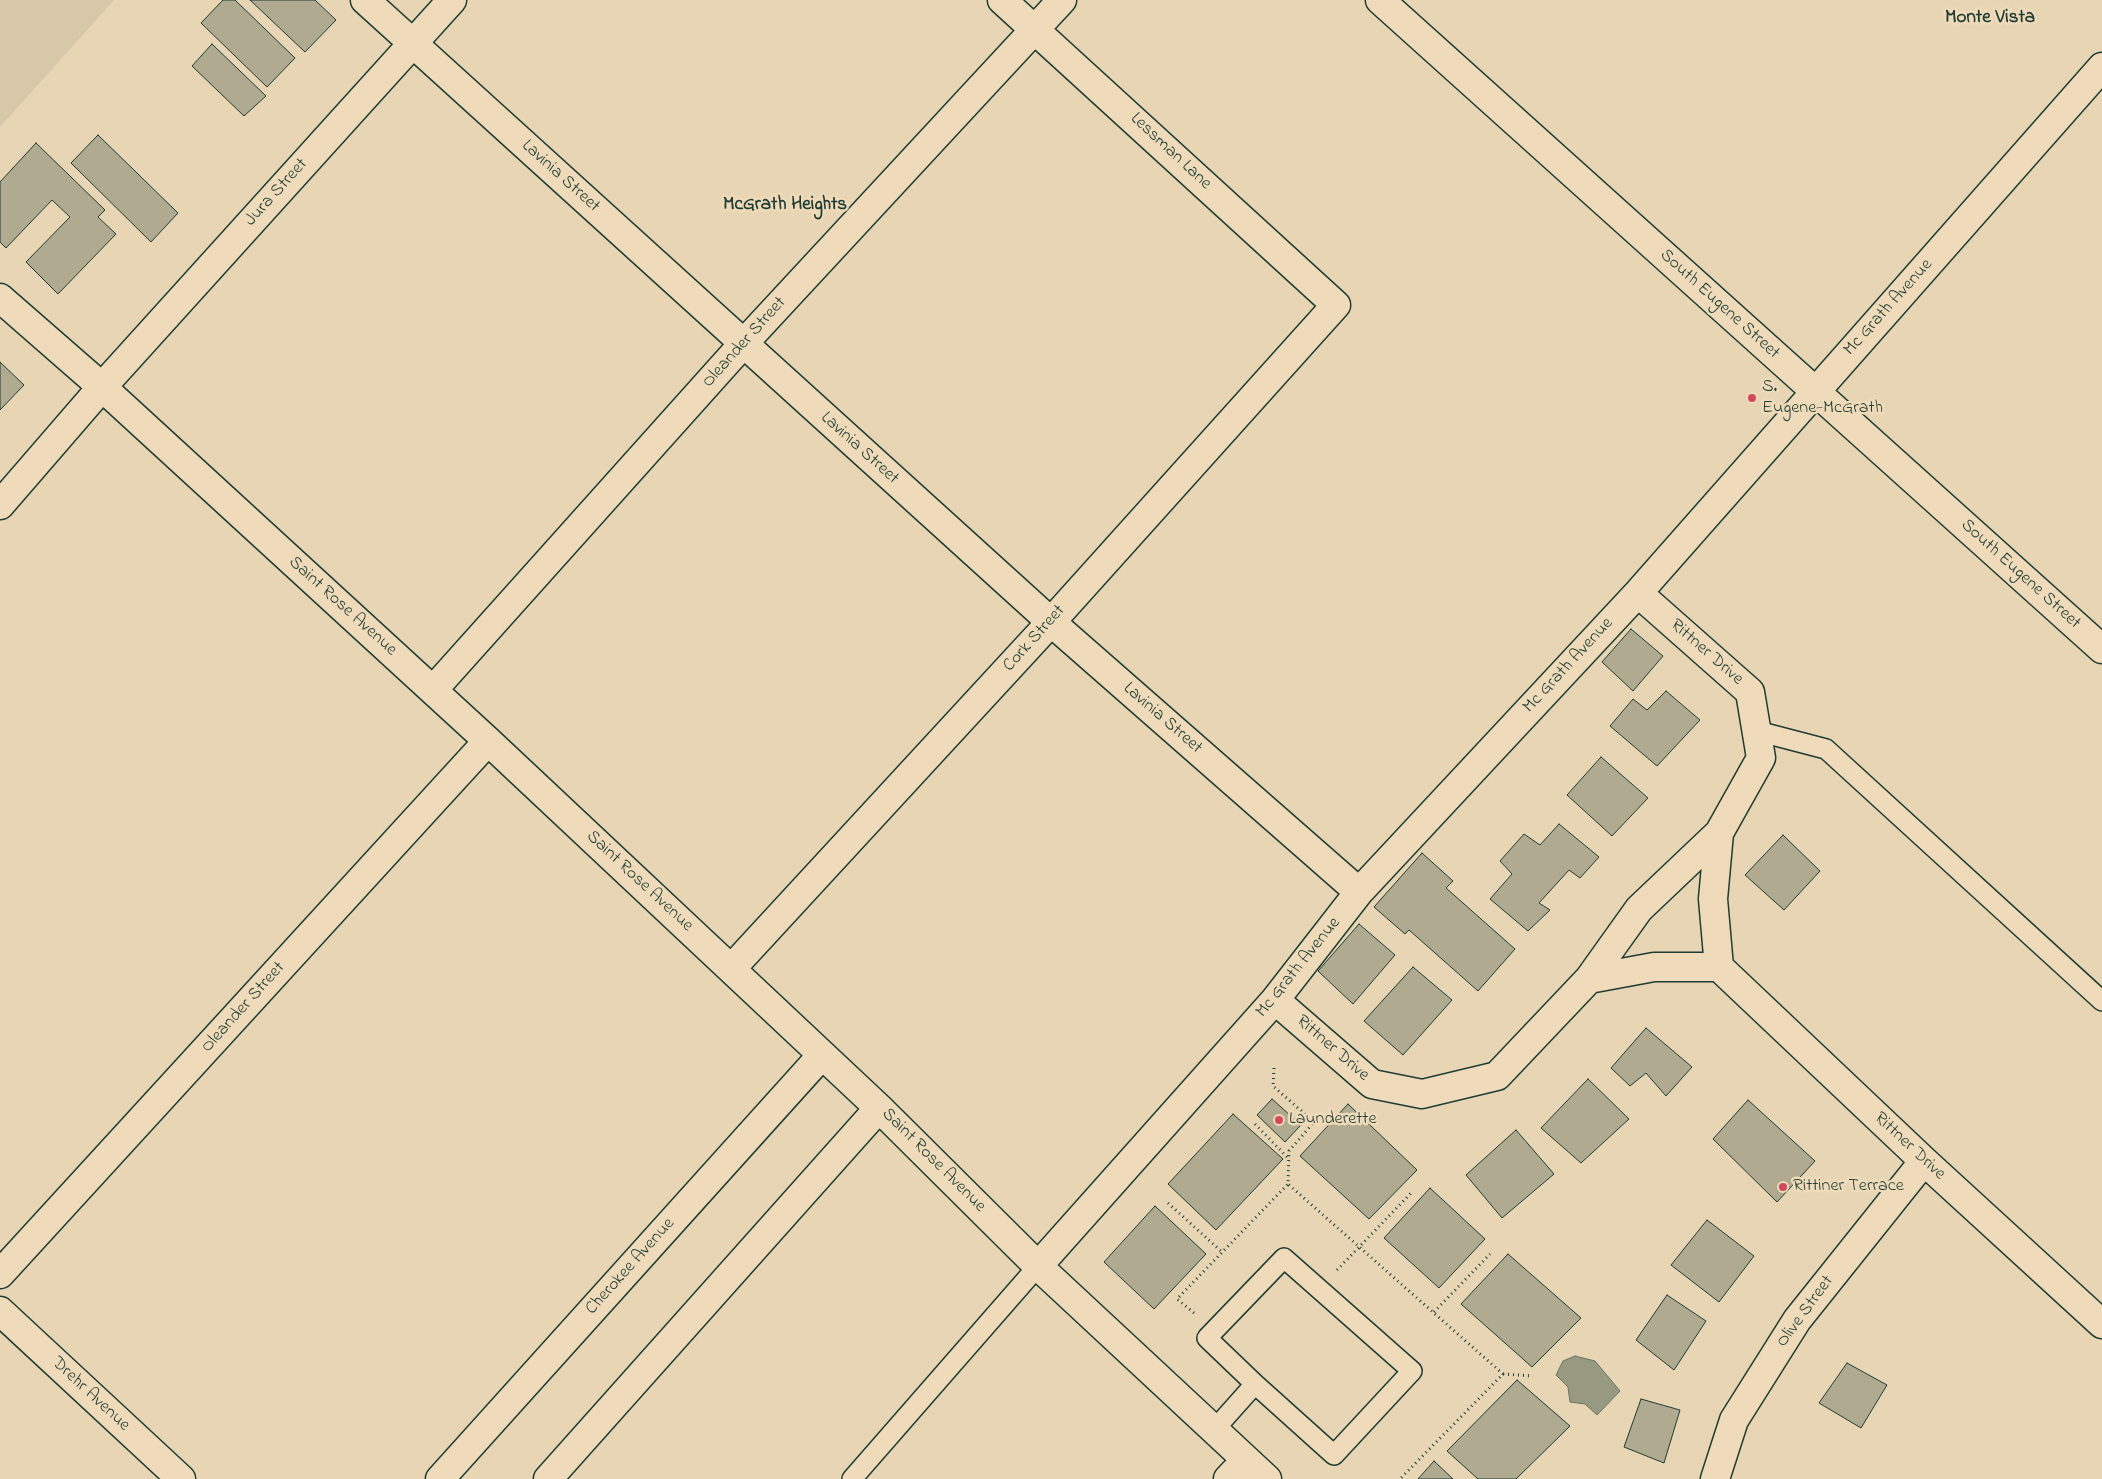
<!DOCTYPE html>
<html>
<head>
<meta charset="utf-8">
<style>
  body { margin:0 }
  canvas { display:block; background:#e7d5b4 }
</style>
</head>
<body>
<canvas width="2102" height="1479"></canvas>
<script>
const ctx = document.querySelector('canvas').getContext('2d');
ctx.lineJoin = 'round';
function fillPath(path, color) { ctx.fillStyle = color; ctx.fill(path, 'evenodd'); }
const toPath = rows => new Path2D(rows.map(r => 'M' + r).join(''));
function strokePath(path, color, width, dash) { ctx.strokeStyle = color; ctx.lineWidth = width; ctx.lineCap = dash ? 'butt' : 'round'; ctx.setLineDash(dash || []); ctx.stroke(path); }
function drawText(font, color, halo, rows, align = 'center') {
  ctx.font = font + ' "Indie Flower",sans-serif'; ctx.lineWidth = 5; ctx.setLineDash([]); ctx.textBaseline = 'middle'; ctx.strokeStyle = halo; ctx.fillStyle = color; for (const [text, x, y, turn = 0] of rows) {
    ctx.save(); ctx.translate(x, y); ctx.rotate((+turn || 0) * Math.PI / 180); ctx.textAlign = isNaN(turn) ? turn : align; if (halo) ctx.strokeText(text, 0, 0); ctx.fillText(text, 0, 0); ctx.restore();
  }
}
fillPath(toPath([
  [0,0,114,0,0,127]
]), '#d6c8a9');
const water = toPath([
  [1575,1356,1595,1361,1620,1391,1597,1415,1585,1404,1570,1402,1568,1387,1556,1375,1563,1361,1575,1356]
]);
fillPath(water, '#989981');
strokePath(water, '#687462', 1);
const building = toPath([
  [223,0,235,0,295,58,267,87,201,23,223,0],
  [250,0,315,0,336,20,305,52,250,0],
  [212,44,266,96,244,116,192,66,212,44],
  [98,135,178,213,151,242,71,163,98,135],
  [36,143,105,210,98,217,116,234,58,294,26,262,70,217,52,200,6,248,0,242,0,182,36,143],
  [0,362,24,385,0,410,0,362],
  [1631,629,1663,656,1633,691,1602,662,1631,629],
  [1666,691,1700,720,1657,766,1610,726,1633,699,1647,710,1666,691],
  [1601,757,1648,798,1612,836,1567,795,1601,757],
  [1559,824,1599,857,1580,878,1569,870,1539,903,1550,910,1528,931,1490,899,1512,874,1500,861,1524,834,1540,845,1559,824],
  [1783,835,1820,871,1784,910,1745,875,1783,835],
  [1422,853,1453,881,1446,888,1515,949,1478,991,1409,930,1405,934,1374,907,1422,853],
  [1359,924,1395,955,1353,1004,1318,971,1359,924],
  [1413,967,1452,1000,1403,1055,1364,1021,1413,967],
  [1646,1028,1692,1067,1666,1096,1646,1073,1630,1086,1611,1068,1646,1028],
  [1588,1079,1629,1119,1581,1163,1541,1128,1588,1079],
  [1272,1099,1301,1125,1285,1142,1257,1115,1272,1099],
  [1748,1100,1815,1161,1777,1202,1713,1139,1748,1100],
  [1348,1104,1417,1170,1369,1219,1300,1156,1348,1104],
  [1233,1114,1283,1159,1216,1230,1168,1184,1233,1114],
  [1516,1130,1554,1174,1502,1218,1466,1175,1516,1130],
  [1430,1188,1485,1239,1439,1288,1384,1238,1430,1188],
  [1155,1206,1206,1254,1154,1309,1104,1262,1155,1206],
  [1707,1220,1754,1256,1719,1302,1671,1265,1707,1220],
  [1508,1254,1581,1318,1532,1367,1461,1304,1508,1254],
  [1667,1295,1706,1321,1674,1370,1636,1340,1667,1295],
  [1847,1363,1887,1385,1861,1428,1819,1403,1847,1363],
  [1517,1380,1570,1426,1516,1479,1478,1479,1447,1451,1517,1380],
  [1641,1399,1680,1410,1664,1463,1624,1447,1641,1399],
  [1434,1461,1453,1479,1418,1479,1434,1461]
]);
fillPath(building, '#afaa90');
strokePath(building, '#1f3d34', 1);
const service = toPath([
  [1757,731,1826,749,2102,1001],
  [1214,1430,1255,1384,1207,1338,1284,1258,1412,1371,1334,1455,1255,1384],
  [852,1479,1038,1266]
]);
const minor = toPath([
  [365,0,1051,622,1359,892],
  [0,298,102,387,488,741,879,1108,1038,1266,1267,1479],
  [0,505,102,387,452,0],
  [1638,593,1750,692,1761,758,1719,833,1713,899,1719,967],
  [433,690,743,344,1062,0],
  [731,969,1051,622,1336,305,1002,0],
  [1589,979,1639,909,1719,833],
  [1275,1000,1372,1084,1422,1094,1497,1076,1589,979,1654,967,1719,967,1924,1161,2102,1324],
  [1038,1266,1275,1000,1359,892,1638,593,2102,67],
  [0,1274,488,741],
  [0,1311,181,1479],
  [440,1479,822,1055],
  [548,1479,879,1108],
  [1228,1479,1246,1460],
  [1715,1479,1734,1420,1797,1320,1924,1161]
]);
const tertiary = toPath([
  [1380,0,2102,649]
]);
strokePath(service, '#1f3d34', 22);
strokePath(minor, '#1f3d34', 31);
strokePath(tertiary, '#1f3d34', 31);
strokePath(toPath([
  [1274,1068,1273,1086,1314,1122,1289,1151,1288,1184,1503,1374,1400,1479],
  [1255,1124,1289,1159],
  [1168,1203,1222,1252],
  [1337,1270,1413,1191],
  [1434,1312,1490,1254],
  [1194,1313,1177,1299,1288,1184],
  [1503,1374,1533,1376]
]), '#1f3d34', 3, [1, 4]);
strokePath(service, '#efdbb9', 19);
strokePath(minor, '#efdbb9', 28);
strokePath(tertiary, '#efdbb9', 28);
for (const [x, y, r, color] of [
  [1752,398,5,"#d1495b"],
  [1279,1120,5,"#d1495b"],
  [1783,1187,5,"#d1495b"]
]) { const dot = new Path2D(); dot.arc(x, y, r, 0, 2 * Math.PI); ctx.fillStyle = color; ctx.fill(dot); strokePath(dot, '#efdbb9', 2); }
drawText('18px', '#1f3d34', '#efdbb9', [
  ["Lessman Lane",1170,152,43],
  ["Lavinia Street",560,177,42],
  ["Jura Street",277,193,-48],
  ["South Eugene Street",1719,305,42],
  ["Mc Grath Avenue",1889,308,-48],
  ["Oleander Street",745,343,-48],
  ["Lavinia Street",859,449,42],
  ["South Eugene Street",2020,575,42],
  ["Saint Rose Avenue",342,607,42],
  ["Cork Street",1035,639,-48],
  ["Rittner Drive",1706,653,41],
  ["Mc Grath Avenue",1569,666,-47],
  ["Lavinia Street",1162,719,41],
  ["Saint Rose Avenue",639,882,43],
  ["Mc Grath Avenue",1299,968,-51],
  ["Oleander Street",244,1008,-48],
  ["Rittner Drive",1332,1049,41],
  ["Rittner Drive",1909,1147,43],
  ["Saint Rose Avenue",933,1161,45],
  ["Cherokee Avenue",631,1267,-48],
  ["Olive Street",1806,1312,-54],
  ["Drehr Avenue",90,1395,43]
]);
drawText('18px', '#1f3d34', '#efdbb9', [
  ["S.",1762,388],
  ["Eugene-McGrath",1762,409],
  ["Launderette",1289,1120],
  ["Rittiner Terrace",1793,1187]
], 'left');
drawText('bold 19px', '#1f3d34', '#efdbb9', [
  ["Monte Vista",1990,19],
  ["McGrath Heights",785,206]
]);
</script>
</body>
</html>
